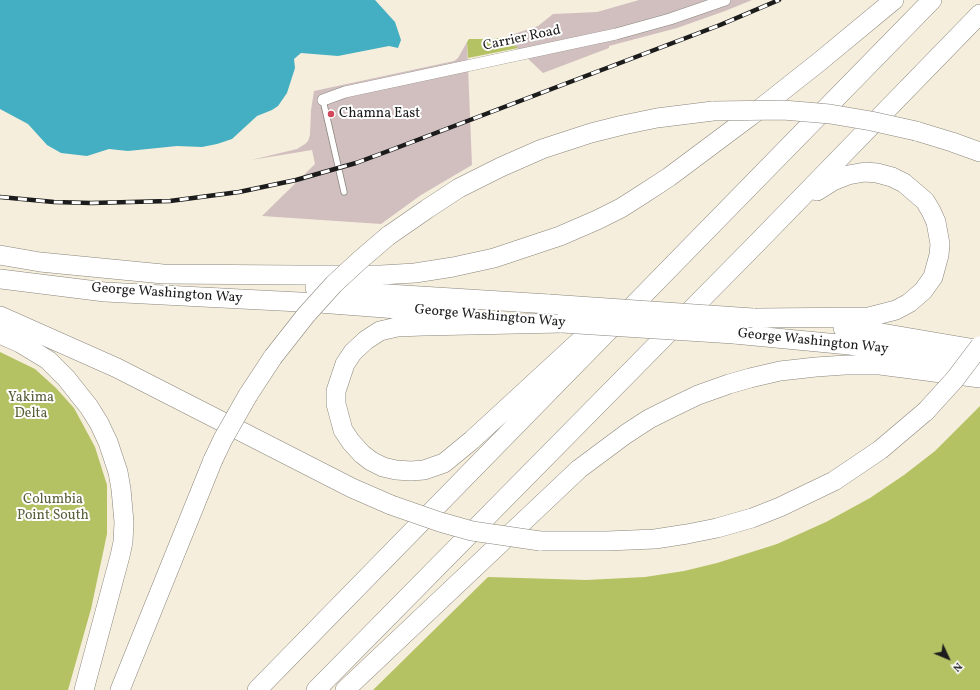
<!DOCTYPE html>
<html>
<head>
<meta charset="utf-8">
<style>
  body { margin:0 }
  #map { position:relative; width:980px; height:690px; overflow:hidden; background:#f6eedc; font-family:Vollkorn,serif }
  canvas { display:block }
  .north { position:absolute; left:928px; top:638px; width:40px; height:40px; -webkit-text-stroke:3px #fff; paint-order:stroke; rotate:134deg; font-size:11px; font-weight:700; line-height:16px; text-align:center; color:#1c1c1c }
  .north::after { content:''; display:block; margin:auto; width:14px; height:18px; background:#1c1c1c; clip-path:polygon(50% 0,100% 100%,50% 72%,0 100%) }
</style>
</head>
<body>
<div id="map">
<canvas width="980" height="690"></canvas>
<div class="north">N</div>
</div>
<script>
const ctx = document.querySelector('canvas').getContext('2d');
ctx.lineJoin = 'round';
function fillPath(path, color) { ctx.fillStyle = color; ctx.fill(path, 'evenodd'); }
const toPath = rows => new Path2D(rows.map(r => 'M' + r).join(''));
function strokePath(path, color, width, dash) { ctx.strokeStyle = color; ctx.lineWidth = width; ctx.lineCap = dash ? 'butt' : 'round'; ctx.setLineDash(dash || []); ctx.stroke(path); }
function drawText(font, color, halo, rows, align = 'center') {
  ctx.font = font + ' Vollkorn,serif'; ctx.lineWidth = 4; ctx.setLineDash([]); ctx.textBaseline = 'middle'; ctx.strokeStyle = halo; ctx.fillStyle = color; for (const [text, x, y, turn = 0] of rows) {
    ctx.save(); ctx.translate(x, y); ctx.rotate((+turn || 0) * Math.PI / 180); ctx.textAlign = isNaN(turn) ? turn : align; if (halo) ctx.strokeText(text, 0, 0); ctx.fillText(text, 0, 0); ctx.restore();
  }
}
fillPath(toPath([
  [639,0,752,0,725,11,677,28,609,46,609,48,543,73,505,37,538,26,553,14,597,12],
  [467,42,472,165,421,195,381,224,262,216,315,164,312,150,251,160,297,149,305,144,308,141,310,135,311,110,314,91,454,61,458,58]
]), '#d1bfbf');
fillPath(toPath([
  [505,37,518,48,468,58,467,42,469,39,492,39],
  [0,352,35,369,56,388,74,408,95,447,107,485,107,534,91,609,68,690,0,690],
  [980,406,980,690,373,690,488,577,586,580,645,577,684,571,717,563,777,544,826,522,870,498,904,475,935,451]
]), '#b4c264');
fillPath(toPath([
  [0,0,375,0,395,22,401,40,398,48,389,46,338,56,301,53,294,59,295,68,287,93,278,106,272,110,257,116,232,139,217,144,202,147,177,146,128,151,109,149,87,156,61,153,47,145,28,124,0,109]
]), '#44afc2');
const service = toPath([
  [323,100,344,192]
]);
const minor = toPath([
  [323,100,345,92,616,34,670,19,725,0]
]);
const motorway = toPath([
  [916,131,952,142,980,152],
  [388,236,427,209,459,188,501,167,542,149,591,133,623,125,657,118,713,111],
  [0,255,40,262,163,274,296,275,381,275,415,273,453,267,494,258,560,236,597,220,621,208,643,194,669,177,752,115,819,62,894,0],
  [0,279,105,292,319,303,463,314],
  [315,288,372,293,549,304],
  [0,316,117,368,352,488,391,505],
  [758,318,869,317,896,310,909,303,923,291,933,277,939,255,940,244,936,222,931,211,925,201,904,183,892,177,877,173,865,172,848,175,833,181,817,191],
  [562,323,423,326,397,327,380,331,366,340,353,352,345,364,336,391,336,404,343,430,351,442,362,454,371,461,383,467,396,470,411,471,424,470,444,463,472,440,598,324],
  [843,328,870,331,980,350],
  [0,334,20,343,48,360,66,378,89,407,99,423,108,442,118,472,121,489,124,522,123,542,120,556,84,690],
  [734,334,849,345,908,352,980,365],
  [248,395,273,357],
  [540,541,607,541,655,539,687,534,717,528,752,518,780,507,834,481,880,450,926,411],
  [120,690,213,460],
  [257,690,932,0],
  [316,690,758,242,980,14],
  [345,690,579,469,626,434,649,419,671,408,698,395,729,384,750,378,780,371,816,367,845,365,880,365,980,378]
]);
strokePath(service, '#89857c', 7);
strokePath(minor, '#89857c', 12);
strokePath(motorway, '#89857c', 20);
strokePath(service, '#fff', 5.5);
strokePath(minor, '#fff', 11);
strokePath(motorway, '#fff', 19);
const rail = toPath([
  [0,197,54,202,91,203,170,201,239,192,296,180,356,163,391,150,720,25,779,0]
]);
strokePath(rail, '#1c1c1c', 4.5);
strokePath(rail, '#fff', 3, [9]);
const motorwayBridge = toPath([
  [713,111,783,110,830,114,871,121,916,131],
  [549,304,753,318],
  [562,323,734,334],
  [273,357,306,315,334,284,360,260,388,236],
  [926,411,955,379,980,346],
  [213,460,223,439,248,395],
  [391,505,440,522,472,531,540,541]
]);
strokePath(motorwayBridge, '#89857c', 20, []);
strokePath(motorwayBridge, '#fff', 19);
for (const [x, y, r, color] of [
  [331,114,4,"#d1495b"]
]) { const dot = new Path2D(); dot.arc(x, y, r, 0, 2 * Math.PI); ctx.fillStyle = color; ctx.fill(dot); strokePath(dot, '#fff', 1.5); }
drawText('14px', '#1c1c1c', '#fff', [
  ["Carrier Road",522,39,-12],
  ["George Washington Way",167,294,4],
  ["George Washington Way",490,317,5],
  ["George Washington Way",813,342,6]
]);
drawText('14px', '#1c1c1c', '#fff', [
  ["Chamna East",339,114]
], 'left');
drawText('14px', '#595e39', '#fff', [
  ["Yakima",31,398],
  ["Delta",31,414],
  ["Columbia",53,500],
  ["Point South",53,516]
]);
</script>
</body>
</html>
